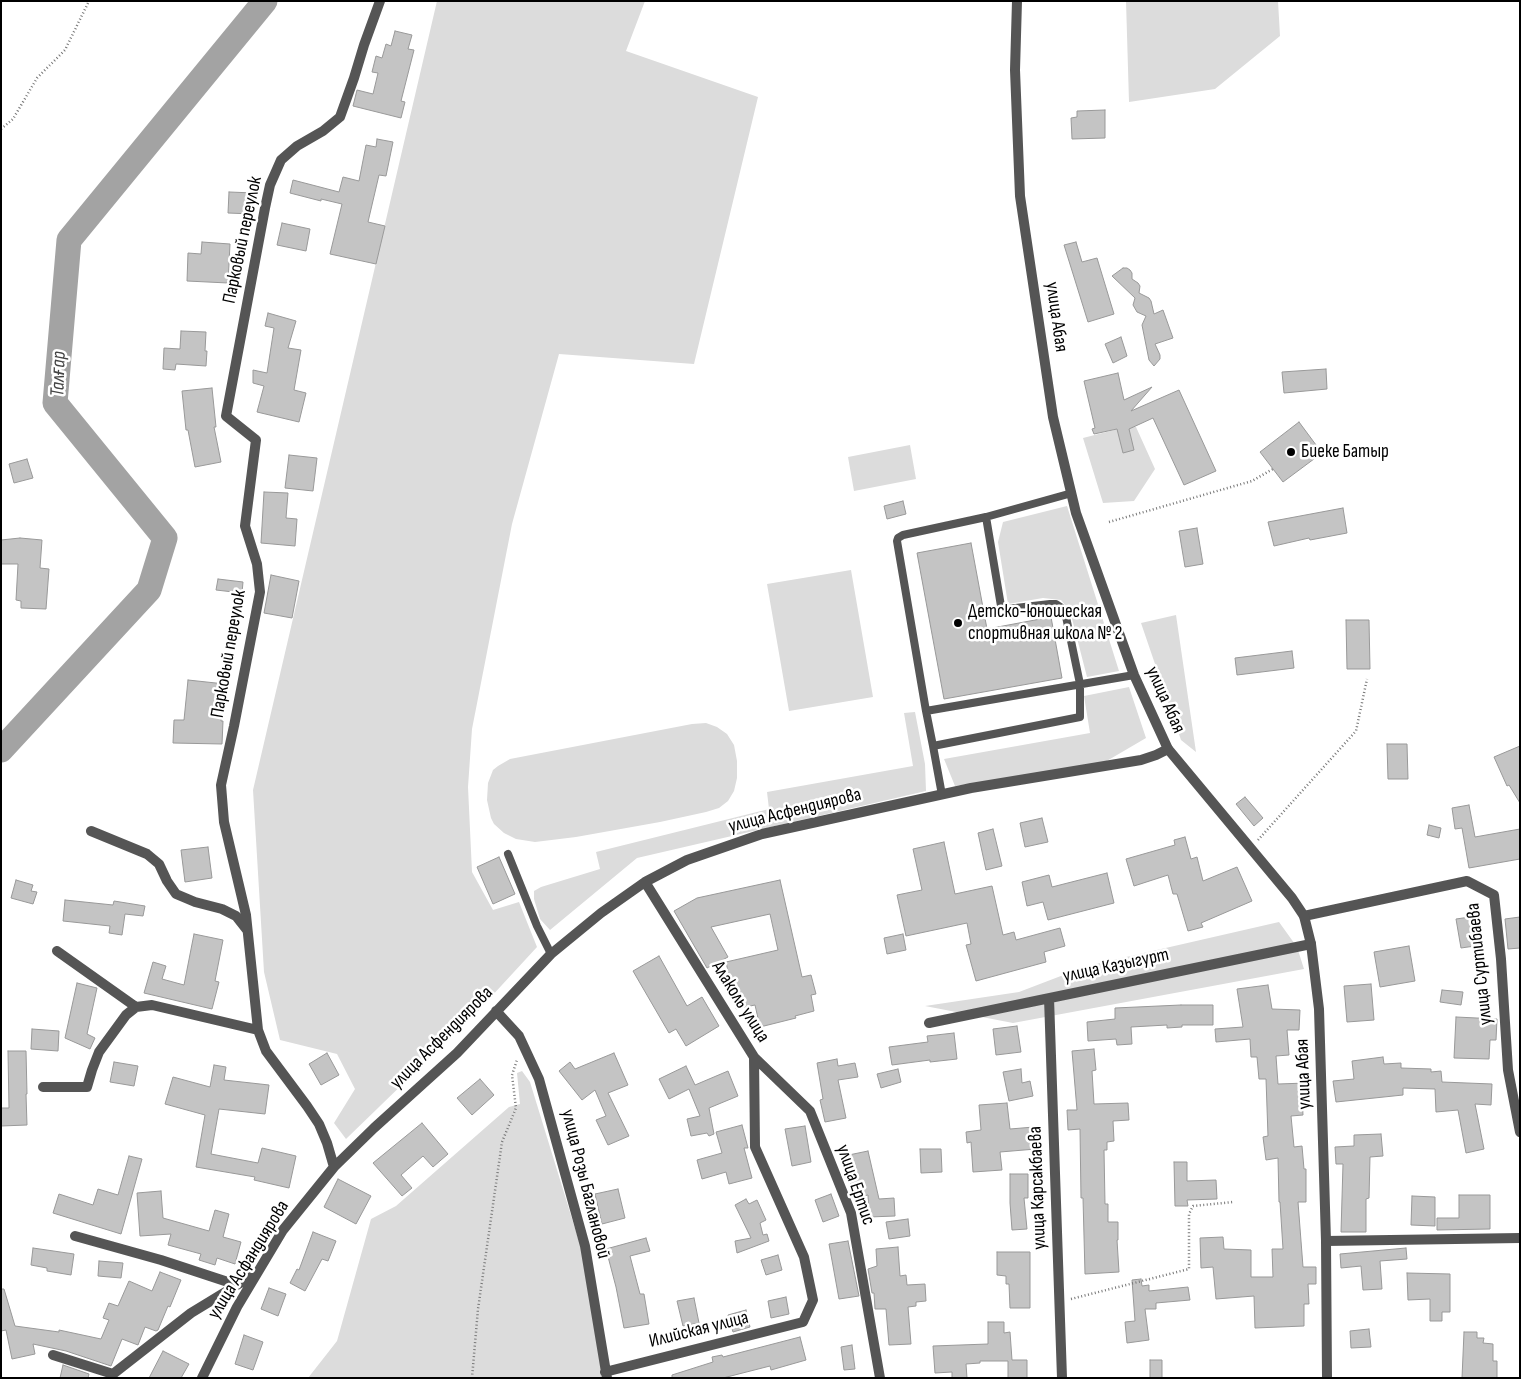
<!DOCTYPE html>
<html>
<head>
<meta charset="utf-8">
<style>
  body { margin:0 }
  #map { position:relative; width:1521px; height:1379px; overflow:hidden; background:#fff; font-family:"Sofia Sans Condensed",sans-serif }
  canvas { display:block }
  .frame { position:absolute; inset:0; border:2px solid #000; pointer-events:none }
</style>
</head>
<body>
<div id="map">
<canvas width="1521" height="1379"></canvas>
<div class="frame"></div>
</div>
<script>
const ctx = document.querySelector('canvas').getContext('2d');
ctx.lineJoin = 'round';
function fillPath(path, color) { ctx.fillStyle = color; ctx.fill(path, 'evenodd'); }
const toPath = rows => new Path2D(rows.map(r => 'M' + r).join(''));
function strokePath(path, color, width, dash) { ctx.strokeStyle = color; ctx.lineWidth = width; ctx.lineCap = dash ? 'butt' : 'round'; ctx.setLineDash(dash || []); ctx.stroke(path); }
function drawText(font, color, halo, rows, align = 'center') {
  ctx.font = font + ' "Sofia Sans Condensed",sans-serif'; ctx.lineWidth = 5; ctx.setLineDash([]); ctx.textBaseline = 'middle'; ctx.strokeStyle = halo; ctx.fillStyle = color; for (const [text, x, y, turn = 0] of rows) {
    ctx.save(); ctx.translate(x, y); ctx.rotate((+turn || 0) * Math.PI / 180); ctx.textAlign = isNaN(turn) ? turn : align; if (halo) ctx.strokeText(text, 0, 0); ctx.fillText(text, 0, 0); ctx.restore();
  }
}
fillPath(toPath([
  [437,1,645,1,626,51,758,97,694,364,559,354,512,524,472,729,468,787,472,872,493,910,519,902,537,947,478,1011,346,1139,334,1123,355,1089,337,1054,280,1040,264,972,253,790],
  [1126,1,1278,1,1280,36,1215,89,1129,102],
  [1130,426,1136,427,1155,469,1134,501,1103,503,1083,438],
  [910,445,916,479,854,491,848,457],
  [1067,506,1119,671,1087,677,1070,611,1061,600,1043,598,1008,604,998,542,1003,522],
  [851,570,873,697,789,711,767,584],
  [1176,615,1196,752,1181,740,1141,623],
  [1129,687,1146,738,1105,762,955,786,944,759,1090,733,1084,696],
  [915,712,925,764,926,791,637,858,550,930,540,919,534,899,534,891,541,887,600,869,596,852,769,809,767,792,913,766,904,713],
  [706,723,717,727,727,734,734,745,737,761,737,778,734,791,728,801,719,808,706,812,660,822,576,837,535,842,516,839,504,833,494,824,491,818,487,800,488,783,493,770,498,766,510,759,692,724],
  [1279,922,1297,947,1304,969,1013,1023,925,1006,1019,992,1087,966],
  [522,1071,530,1082,585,1261,606,1378,308,1378,337,1341,371,1219,396,1206,509,1107,520,1104,517,1073]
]), '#dcdcdc');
strokePath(toPath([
  [1,750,149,590,165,538,55,403,69,240,265,1]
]), '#a3a3a3', 25);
const building = toPath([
  [395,31,412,35,408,49,414,50,401,101,405,102,401,118,353,106,357,90,373,94,378,73,372,72,376,56,382,58,386,44,391,46,395,31],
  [1105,110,1105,138,1072,139,1071,118,1077,117,1077,111,1105,110],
  [377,139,393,142,386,176,379,175,368,222,385,226,376,264,330,254,342,204,321,199,321,201,290,193,293,180,339,192,343,177,359,181,366,145,376,147,377,139],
  [229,192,254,193,253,214,228,213,229,192],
  [282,223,310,229,306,251,277,245,282,223],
  [202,242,230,244,228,283,187,281,188,253,201,254,202,242],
  [1076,242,1082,262,1097,258,1114,314,1088,322,1064,245,1076,242],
  [1123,268,1127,268,1130,270,1132,273,1132,279,1138,283,1140,286,1139,293,1149,298,1151,301,1154,314,1163,310,1173,338,1155,344,1160,355,1160,359,1154,366,1149,360,1142,325,1146,316,1137,312,1133,305,1135,298,1112,276,1123,268],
  [268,313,296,321,288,348,301,350,294,390,306,393,299,422,257,412,264,386,253,383,253,370,267,373,274,328,265,326,268,313],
  [181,331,206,332,205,351,207,351,206,366,176,364,175,370,163,369,164,348,180,349,181,331],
  [1121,337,1127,356,1113,363,1105,344,1121,337],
  [1326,369,1327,389,1284,393,1282,372,1326,369],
  [1118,373,1124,400,1152,387,1131,411,1179,390,1216,471,1184,485,1153,418,1129,429,1134,450,1123,453,1117,429,1094,434,1092,429,1095,428,1084,381,1118,373],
  [212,388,216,427,214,427,221,462,195,467,188,430,186,430,182,391,212,388],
  [1299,422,1322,453,1283,482,1260,452,1299,422],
  [289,455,317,458,313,491,285,488,289,455],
  [27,459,33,478,14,483,9,464,27,459],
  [264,492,288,493,286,518,297,519,295,546,261,543,264,492],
  [903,501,906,514,887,519,884,506,903,501],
  [1343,508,1347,533,1310,540,1309,538,1274,546,1268,522,1343,508],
  [1197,528,1203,564,1185,567,1179,531,1197,528],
  [20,538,42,540,40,568,49,569,46,609,21,608,21,601,16,600,18,564,1,564,1,540,20,538],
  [971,543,987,629,1051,617,1062,678,944,699,917,553,971,543],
  [271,575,299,581,292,618,264,613,271,575],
  [218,579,243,582,242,593,216,590,218,579],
  [1346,620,1369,620,1370,669,1347,669,1346,620],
  [1292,651,1294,668,1237,675,1235,658,1292,651],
  [188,680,225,684,221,721,223,721,222,744,173,743,174,720,184,720,188,680],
  [1387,744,1407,744,1408,779,1388,779,1387,744],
  [1520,746,1520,803,1509,785,1507,786,1494,757,1520,746],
  [1245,797,1263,818,1254,826,1236,804,1245,797],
  [1469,805,1475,837,1520,829,1520,859,1469,868,1462,828,1455,829,1452,808,1469,805],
  [1042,818,1048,842,1025,847,1020,823,1042,818],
  [1429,825,1441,828,1439,838,1427,835,1429,825],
  [993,829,1002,866,986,870,978,833,993,829],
  [1185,837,1191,859,1197,857,1203,881,1237,867,1252,901,1201,923,1203,927,1188,931,1177,894,1173,894,1168,875,1134,886,1126,859,1175,845,1174,840,1185,837],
  [944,842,955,894,992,886,1003,935,1014,932,1016,940,1060,928,1065,946,1044,952,1046,962,976,981,966,945,971,944,967,923,906,936,897,895,922,890,913,849,944,842],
  [208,847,212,878,185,882,181,850,208,847],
  [499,857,515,894,493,904,477,867,499,857],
  [1107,873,1114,903,1048,920,1043,902,1027,906,1022,882,1049,875,1052,887,1107,873],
  [16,880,33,885,31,891,37,892,33,904,11,898,16,880],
  [780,880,802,977,811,975,816,994,811,995,814,1011,795,1016,796,1018,760,1027,755,1005,736,1009,726,962,778,950,770,914,711,927,728,957,707,968,674,911,697,898,780,880],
  [65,900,113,905,114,901,145,906,143,916,125,914,122,935,109,933,110,926,63,921,65,900],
  [1477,916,1482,945,1461,948,1456,919,1477,916],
  [1520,917,1520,948,1508,949,1505,919,1520,917],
  [194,934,223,940,215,981,219,982,212,1009,144,993,153,962,166,966,162,979,184,985,194,934],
  [903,934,906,950,887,954,884,938,903,934],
  [1409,946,1415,981,1380,987,1374,952,1409,946],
  [659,956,687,1006,702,997,719,1026,686,1046,676,1029,669,1033,633,971,659,956],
  [77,983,97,988,87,1034,95,1038,90,1049,65,1038,77,983],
  [1371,984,1374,1020,1347,1022,1344,986,1371,984],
  [1268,985,1272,1009,1300,1010,1299,1030,1287,1030,1289,1055,1276,1056,1278,1084,1306,1083,1306,1097,1302,1097,1303,1115,1291,1116,1294,1147,1302,1146,1304,1169,1306,1169,1306,1202,1298,1202,1303,1267,1316,1267,1316,1284,1308,1284,1309,1304,1304,1304,1304,1326,1255,1328,1254,1296,1216,1299,1213,1267,1201,1268,1200,1238,1223,1237,1224,1249,1251,1250,1251,1277,1273,1277,1272,1249,1283,1249,1280,1202,1279,1202,1278,1158,1266,1160,1263,1137,1268,1136,1266,1079,1259,1079,1257,1057,1251,1057,1250,1039,1216,1042,1215,1029,1243,1027,1237,989,1268,985],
  [1442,990,1463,992,1461,1005,1440,1002,1442,990],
  [1181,1005,1213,1005,1213,1025,1182,1025,1182,1027,1167,1028,1167,1025,1131,1027,1132,1044,1117,1045,1116,1039,1088,1041,1087,1022,1115,1019,1115,1008,1181,1005],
  [1456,1017,1497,1019,1496,1040,1490,1040,1489,1059,1454,1058,1456,1017],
  [1017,1026,1021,1052,996,1055,993,1029,1017,1026],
  [32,1029,59,1031,58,1051,31,1049,32,1029],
  [954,1033,957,1059,930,1062,930,1060,892,1065,889,1047,928,1042,927,1036,954,1033],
  [1094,1049,1096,1070,1092,1071,1094,1104,1128,1103,1129,1120,1113,1121,1114,1141,1107,1142,1107,1150,1104,1150,1105,1204,1108,1204,1108,1222,1118,1222,1118,1240,1117,1240,1119,1272,1085,1274,1083,1198,1081,1198,1080,1129,1068,1130,1067,1110,1077,1110,1072,1051,1094,1049],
  [8,1051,26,1051,27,1094,26,1094,27,1125,1,1126,1,1108,9,1108,8,1051],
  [327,1053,339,1075,321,1085,309,1064,327,1053],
  [614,1053,628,1085,608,1093,629,1136,608,1145,596,1120,606,1116,595,1090,582,1100,559,1071,570,1062,575,1069,614,1053],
  [1383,1057,1384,1064,1401,1063,1401,1068,1431,1069,1431,1072,1441,1071,1442,1082,1492,1084,1491,1105,1475,1104,1484,1149,1466,1153,1458,1110,1436,1112,1435,1089,1403,1088,1403,1095,1336,1102,1333,1081,1354,1079,1352,1061,1383,1057],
  [837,1059,838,1066,855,1063,858,1077,838,1080,846,1118,825,1122,820,1100,823,1099,817,1063,837,1059],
  [114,1062,138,1066,134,1086,110,1082,114,1062],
  [214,1065,226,1067,224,1080,269,1085,265,1114,219,1109,211,1154,258,1163,262,1148,296,1156,289,1188,254,1180,255,1177,196,1167,205,1115,165,1104,173,1077,210,1087,214,1065],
  [686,1066,695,1085,728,1071,738,1096,709,1108,714,1134,709,1136,707,1133,691,1136,687,1119,700,1116,689,1089,669,1099,659,1079,686,1066],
  [898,1069,901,1082,881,1088,877,1074,898,1069],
  [1021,1069,1022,1083,1030,1081,1033,1096,1009,1101,1003,1072,1021,1069],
  [480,1079,494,1095,472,1115,457,1098,480,1079],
  [1007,1103,1010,1129,1034,1127,1036,1149,1000,1152,1002,1170,973,1172,971,1142,967,1143,966,1132,981,1130,979,1105,1007,1103],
  [422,1123,448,1154,433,1167,423,1156,401,1175,412,1188,402,1196,373,1163,422,1123],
  [742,1125,748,1148,744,1148,752,1178,729,1184,726,1172,702,1179,697,1160,722,1153,716,1132,742,1125],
  [805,1126,811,1162,792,1166,785,1129,805,1126],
  [1381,1134,1383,1156,1370,1157,1369,1198,1366,1199,1366,1232,1341,1232,1343,1164,1336,1164,1335,1147,1354,1146,1354,1135,1381,1134],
  [920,1149,941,1149,942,1172,921,1173,920,1149],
  [868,1151,879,1199,894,1198,895,1216,869,1217,868,1195,854,1198,844,1156,868,1151],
  [129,1156,142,1159,121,1234,53,1213,59,1194,93,1205,98,1189,118,1195,129,1156],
  [1174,1162,1187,1162,1187,1181,1216,1180,1217,1199,1187,1200,1188,1206,1175,1206,1174,1162],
  [1010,1174,1028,1174,1028,1198,1024,1198,1027,1229,1012,1230,1010,1203,1010,1174],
  [338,1179,371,1196,356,1224,324,1207,338,1179],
  [618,1189,625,1218,602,1224,595,1194,618,1189],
  [161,1191,163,1218,209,1231,215,1210,229,1214,223,1237,241,1242,235,1264,217,1258,215,1265,199,1260,201,1254,168,1245,171,1234,140,1236,137,1193,161,1191],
  [831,1194,839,1216,823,1222,815,1200,831,1194],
  [1459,1195,1490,1195,1490,1229,1437,1230,1437,1218,1459,1218,1459,1195],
  [1412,1196,1435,1197,1435,1226,1411,1225,1412,1196],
  [746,1199,749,1204,757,1200,766,1220,760,1223,763,1235,767,1234,769,1241,737,1253,735,1241,751,1238,735,1205,746,1199],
  [908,1219,910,1236,889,1239,886,1222,908,1219],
  [313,1232,336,1241,328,1261,322,1259,305,1291,290,1283,297,1269,299,1270,313,1232],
  [646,1238,650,1251,630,1256,640,1294,644,1294,649,1324,624,1328,616,1287,606,1249,646,1238],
  [848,1241,859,1296,839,1299,829,1244,848,1241],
  [898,1247,900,1276,906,1275,907,1285,925,1284,926,1301,916,1302,916,1306,908,1307,911,1344,889,1345,886,1309,875,1309,874,1293,872,1293,868,1269,877,1266,876,1249,898,1247],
  [33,1248,74,1254,71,1275,47,1271,47,1268,31,1265,33,1248],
  [1406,1248,1407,1259,1380,1261,1382,1289,1363,1290,1361,1266,1341,1268,1340,1254,1406,1248],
  [997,1252,1030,1252,1030,1308,1010,1308,1009,1284,1006,1284,1006,1276,997,1275,997,1252],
  [778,1255,782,1270,766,1275,761,1260,778,1255],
  [99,1261,123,1263,121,1278,98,1276,99,1261],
  [160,1272,181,1280,170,1307,168,1306,158,1330,156,1331,145,1327,138,1345,122,1339,111,1366,66,1351,33,1344,35,1354,12,1359,6,1330,1,1331,1,1289,4,1289,15,1326,59,1332,59,1330,101,1339,109,1320,103,1318,109,1303,118,1306,129,1281,152,1291,160,1272],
  [1407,1273,1450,1274,1450,1312,1442,1312,1442,1321,1430,1321,1430,1299,1408,1300,1407,1273],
  [1141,1279,1142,1286,1149,1285,1149,1291,1188,1287,1190,1300,1156,1303,1156,1309,1145,1309,1149,1340,1127,1343,1125,1322,1135,1321,1132,1280,1141,1279],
  [269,1288,286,1294,278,1316,261,1309,269,1288],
  [786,1297,789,1314,771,1318,768,1301,786,1297],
  [694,1298,699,1323,683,1326,677,1301,694,1298],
  [746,1310,750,1327,733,1332,728,1315,746,1310],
  [988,1322,1004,1322,1004,1333,1010,1332,1012,1360,1027,1360,1027,1378,1008,1378,1008,1361,980,1361,980,1363,966,1364,967,1378,952,1378,952,1372,935,1373,933,1346,988,1344,988,1322],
  [1369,1329,1371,1347,1351,1348,1350,1331,1369,1329],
  [1464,1332,1477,1332,1477,1338,1484,1338,1483,1343,1493,1344,1493,1361,1497,1361,1497,1378,1462,1378,1464,1332],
  [244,1335,263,1342,253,1370,235,1364,244,1335],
  [800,1337,806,1360,771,1370,770,1366,723,1378,672,1378,672,1375,713,1362,712,1357,722,1355,723,1357,800,1337],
  [852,1345,855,1369,844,1370,841,1347,852,1345],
  [163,1351,189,1364,181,1378,149,1378,163,1351],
  [1150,1360,1162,1360,1162,1378,1150,1378,1150,1360],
  [63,1365,89,1374,88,1378,60,1378,63,1365]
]);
fillPath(building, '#c4c4c4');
strokePath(building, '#999', 1);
strokePath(toPath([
  [1,129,13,119,37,78,65,50,89,1],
  [1109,522,1252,481,1273,469],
  [1258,840,1356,731,1367,679],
  [1071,1299,1189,1269,1189,1214,1193,1206,1233,1202],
  [472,1378,478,1309,502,1142,516,1108,512,1075,517,1060]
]), '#777', 2.5, [1, 2.5]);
strokePath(toPath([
  [1072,493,986,517,903,535,898,538,897,541,926,711,1134,675],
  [926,711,933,746,1080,717,1080,684,1065,612,1062,608,1056,604,1050,604,1007,609,1001,606,986,517],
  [933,746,942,795],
  [508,854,537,926,551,954]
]), '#555', 8);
strokePath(toPath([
  [91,831,147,854,159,864,167,881,176,894,195,902,222,909,236,916,247,930],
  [1304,916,1467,881,1494,895,1501,959,1508,1070,1520,1132],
  [57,951,136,1007],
  [1049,998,1062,1378],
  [496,1011,519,1036,539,1079,585,1246,607,1378],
  [929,1023,1311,944],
  [754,1057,810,1111,851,1213,880,1378],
  [43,1087,87,1087,92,1070,99,1052,126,1015,136,1007,152,1005,258,1030],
  [334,1167,327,1143,319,1124,307,1106,266,1051,258,1030,246,915,224,822,221,785,234,726,260,592,257,564,245,526,256,440,226,416,265,208,270,185,281,160,297,146,323,131,340,117,354,78,364,45,380,1],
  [75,1236,161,1260,237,1285],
  [1326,1241,1520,1238],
  [53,1355,113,1374,191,1313,255,1274],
  [605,1372,803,1322,813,1300,804,1257,755,1147,754,1057,645,882],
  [202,1378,237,1307,283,1230,334,1167,374,1128,457,1053,551,954,601,913,645,882,687,860,762,834,971,788,1141,760,1156,755,1168,749]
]), '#555', 10);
strokePath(toPath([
  [1017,1,1015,70,1020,196,1053,417,1076,513,1134,675,1168,749,1292,898,1304,916,1311,944,1319,1009,1326,1241,1327,1378]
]), '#555', 10);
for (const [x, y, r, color] of [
  [1291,452,5,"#000"],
  [958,623,5,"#000"]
]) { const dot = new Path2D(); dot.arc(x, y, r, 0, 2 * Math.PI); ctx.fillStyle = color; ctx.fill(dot); strokePath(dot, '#fff', 2); }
drawText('19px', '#000', '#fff', [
  ["Парковый переулок",243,240,-78],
  ["улица Абая",1056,317,82],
  ["Парковый переулок",229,654,-80],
  ["улица Абая",1165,700,66],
  ["улица Асфендиярова",795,811,-14],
  ["улица Суртибаева",1480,964,-96],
  ["улица Казыгурт",1116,966,-12],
  ["Алаколь улица",740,1002,58],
  ["улица Асфендиярова",442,1038,-45],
  ["улица Абая",1304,1074,-92],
  ["улица Розы Баглановой",585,1184,76],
  ["улица Ертис",855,1185,71],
  ["улица Карсакбаева",1038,1188,-92],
  ["улица Асфандиярова",249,1260,-58],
  ["Илийская улица",699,1330,-14]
]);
drawText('19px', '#000', '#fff', [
  ["Биеке Батыр",1301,452],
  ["Детско-юношеская",968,612],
  ["спортивная школа № 2",968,634]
], 'left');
drawText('italic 20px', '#444', '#fff', [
  ["Талғар",59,374,-88]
]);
</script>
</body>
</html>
